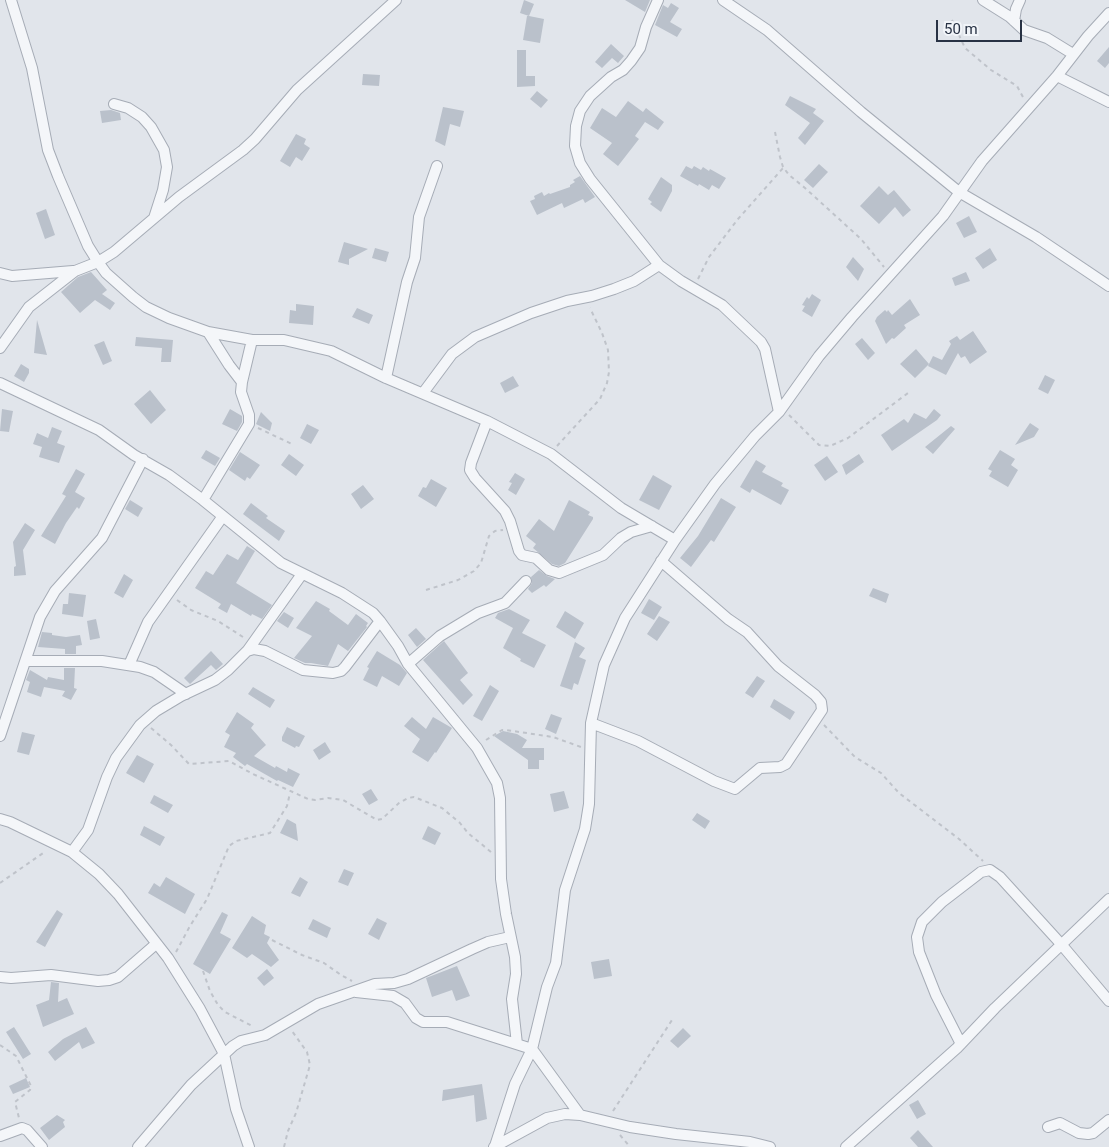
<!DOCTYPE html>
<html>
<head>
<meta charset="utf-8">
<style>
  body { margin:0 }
  #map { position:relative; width:1109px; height:1147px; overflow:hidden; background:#e1e5eb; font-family:Roboto,sans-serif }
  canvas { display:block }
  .scale { position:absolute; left:936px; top:20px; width:86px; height:22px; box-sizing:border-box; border:2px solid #283244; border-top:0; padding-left:6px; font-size:15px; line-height:18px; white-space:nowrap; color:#283244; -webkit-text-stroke:4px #f1f4f8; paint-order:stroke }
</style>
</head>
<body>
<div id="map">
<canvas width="1109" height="1147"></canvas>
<div class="scale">50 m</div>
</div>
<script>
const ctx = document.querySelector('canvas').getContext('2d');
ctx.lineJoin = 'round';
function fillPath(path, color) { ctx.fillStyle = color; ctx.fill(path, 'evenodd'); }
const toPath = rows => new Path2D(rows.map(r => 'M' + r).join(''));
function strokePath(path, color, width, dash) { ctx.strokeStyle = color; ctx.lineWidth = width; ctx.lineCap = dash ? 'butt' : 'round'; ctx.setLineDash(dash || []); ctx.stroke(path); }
fillPath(toPath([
  [524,0,534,4,529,16,544,19,540,43,523,40,527,16,529,16,520,13],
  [625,0,650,0,645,12],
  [671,3,679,8,670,22,682,29,677,37,655,25,663,5,668,8],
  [611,44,624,56,618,63,612,58,602,68,595,62],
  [1109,47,1109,63,1105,68,1097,61],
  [517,50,526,50,526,76,535,76,535,86,517,87],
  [363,74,380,75,379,86,362,85],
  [537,91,548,100,541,108,530,99],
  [790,96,816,109,813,113,824,121,805,145,798,138,810,123,785,105],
  [628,101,643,112,646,108,664,122,658,130,645,122,635,136,639,139,618,166,603,154,612,143,590,128,602,108,616,117],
  [443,107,464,111,460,127,450,124,445,146,435,141],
  [111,110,120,113,121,120,102,123,100,111],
  [296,134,306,139,304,144,310,148,302,161,296,157,290,167,280,161],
  [819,164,828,172,813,188,804,180],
  [686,166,692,169,694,166,701,170,703,167,709,171,710,169,726,178,719,189,712,185,709,190,699,184,698,186,680,176],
  [580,176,595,197,585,203,583,199,564,208,562,203,537,215,530,201,535,199,534,196,542,192,544,196,549,193,550,194,570,187,570,185,575,182,573,180],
  [661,177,672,185,672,191,661,212,650,204,652,202,648,199],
  [879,186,888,195,894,190,911,210,903,217,895,207,879,224,860,206],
  [46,209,55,235,45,239,36,213],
  [969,216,977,232,964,238,956,223],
  [344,242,368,249,349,259,349,265,338,262],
  [375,248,389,252,386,262,372,258],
  [990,248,997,260,983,269,975,258],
  [853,257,864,269,858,281,846,267],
  [91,272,107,290,102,294,115,303,110,310,95,300,80,313,61,292,78,277],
  [966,272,970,281,955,286,952,278],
  [812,294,821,300,812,317,802,311,805,306,802,305,807,297,809,299],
  [910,299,920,315,904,325,906,328,894,339,892,338,886,344,875,321,877,317,885,310,887,312,888,310,892,315],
  [296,304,314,306,313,325,289,323,290,310,296,311],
  [357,308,373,315,369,324,352,317],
  [37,320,47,355,34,353],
  [973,331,987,352,970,364,965,356,961,358,958,353,946,375,928,366,933,356,942,360,951,344,949,341,957,336,960,340],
  [136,337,173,340,171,362,161,362,162,348,135,346],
  [862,338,875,353,868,360,855,344],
  [104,341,112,361,103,365,94,345],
  [916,349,929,364,915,378,900,364],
  [21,364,29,369,29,373,24,382,14,376],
  [1045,375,1055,380,1048,394,1038,389],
  [513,376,519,386,505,393,500,383],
  [150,390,166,410,151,424,134,404],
  [2,409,13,411,9,432,0,431],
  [230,409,242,416,242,422,237,431,222,424],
  [934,409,941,415,937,420,892,451,881,435,904,419,908,423,914,413,926,419],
  [261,412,272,423,270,431,256,424],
  [1030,423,1039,429,1034,437,1015,445],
  [307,424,319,430,311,444,300,438],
  [951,426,955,429,933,454,925,447],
  [52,427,62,431,57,443,65,446,59,463,39,457,42,447,33,444,37,433,48,438],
  [206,450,220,458,215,466,201,458],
  [1000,450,1015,459,1011,465,1018,470,1008,487,989,476,992,471,988,469],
  [240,452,260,465,250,479,247,477,245,481,229,470],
  [289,454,304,465,296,476,281,465],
  [859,454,864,462,846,475,842,465],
  [827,456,838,472,825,481,814,465],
  [756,460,766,466,762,472,783,483,781,486,789,490,781,505,752,489,750,493,740,487],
  [76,469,85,474,75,492,85,498,79,509,77,507,66,523,55,544,41,536,66,496,62,494],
  [515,473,525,479,516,495,508,490,512,483,509,482],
  [653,475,672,486,659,510,639,500],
  [431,479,447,488,436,507,418,496,423,487,426,488],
  [363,485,374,499,361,509,351,494],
  [721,498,736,507,714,542,711,540,691,567,680,558,698,536],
  [130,500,143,508,138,517,125,509],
  [569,500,590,512,588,515,593,517,593,519,565,563,559,566,552,564,533,548,536,544,526,536,539,519,554,531],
  [251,503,268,516,266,518,285,531,279,541,243,514],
  [25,523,35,530,23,550,26,575,14,576,14,567,16,566,13,542],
  [247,546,255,551,236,583,272,605,262,619,252,614,251,616,231,604,227,613,218,608,221,604,195,588,206,571,213,575,227,554,238,560],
  [539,570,547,576,555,579,546,587,544,585,532,593,528,589,532,583,531,577],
  [124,574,133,580,123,598,114,593],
  [873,588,889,594,886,603,869,596],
  [69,593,86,595,83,617,62,614,63,604,68,604],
  [649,599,662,607,654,620,641,613],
  [316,601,330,609,329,611,348,625,356,614,368,623,366,626,367,627,348,651,338,644,328,666,311,663,305,663,294,658,312,636,296,628],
  [509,609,530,620,522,633,546,645,534,668,520,661,521,659,503,648,513,628,495,618,498,613],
  [565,611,584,623,575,639,556,627],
  [284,612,294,618,288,628,277,621],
  [659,616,670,622,657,641,647,634],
  [96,619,100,638,90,640,87,621],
  [416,628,426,639,417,647,408,635],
  [42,632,52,633,52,635,66,637,80,635,82,645,76,646,76,654,65,654,65,649,38,647],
  [444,641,468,673,460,680,473,695,463,705,423,660],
  [575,642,585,648,579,657,586,660,578,685,574,683,572,690,560,686],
  [211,651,223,664,216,670,211,665,190,684,184,678],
  [377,651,400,665,407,673,399,686,382,676,377,687,363,680,369,668,367,667],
  [64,668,75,668,74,688,77,689,71,700,62,696,65,691,44,687,41,697,27,692,30,682,26,680,30,670,47,680,48,677,64,680],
  [757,676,765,681,753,698,745,693],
  [490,685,499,691,482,721,473,716],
  [253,687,275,700,270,708,248,694],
  [774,699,795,712,790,720,770,707],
  [237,712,254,724,251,728,266,745,254,756,275,768,276,766,287,772,288,768,300,774,293,787,278,780,277,781,247,764,245,766,233,757,236,753,224,747,230,735,225,732],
  [551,714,562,718,556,734,545,729],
  [412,717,426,729,433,717,452,728,436,753,435,752,428,762,412,752,420,739,404,726],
  [287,727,305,736,299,747,296,746,295,748,282,741,282,737],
  [503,731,517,734,527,740,522,748,544,748,544,760,539,760,539,769,528,769,528,760,494,736],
  [22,732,35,735,29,755,17,752],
  [325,742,331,752,319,760,313,750],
  [137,755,154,764,144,783,126,773],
  [371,789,378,800,369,805,362,794],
  [564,791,569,808,554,812,550,794],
  [154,795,173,805,168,813,150,803],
  [697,813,710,821,705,829,692,820],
  [287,819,296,824,298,841,280,833],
  [144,826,165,837,160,846,140,835],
  [428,826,441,833,435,845,422,839],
  [344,869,354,873,348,886,338,882],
  [166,877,195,894,185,914,148,893,154,883,160,887],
  [300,877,308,882,300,897,291,893],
  [57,910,63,914,45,947,36,942],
  [222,912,228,915,220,933,231,939,210,974,193,964],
  [252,916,266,925,264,934,270,937,267,943,279,960,271,967,252,954,247,958,232,948],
  [377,918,387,923,379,940,368,934],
  [313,919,331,928,327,938,308,929],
  [609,959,612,976,594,979,591,962],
  [457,966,470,996,456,1001,452,990,432,997,426,978],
  [267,969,274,978,264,986,257,978],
  [51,982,59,983,58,1002,67,998,74,1014,43,1027,36,1005,49,1000],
  [14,1027,31,1054,23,1059,6,1032],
  [86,1027,95,1043,82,1049,79,1042,55,1061,48,1052,63,1039],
  [683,1028,691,1036,678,1048,670,1041],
  [26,1078,30,1087,13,1094,9,1086],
  [482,1084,487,1119,476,1122,474,1095,442,1101,443,1090],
  [918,1100,926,1114,917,1119,909,1105],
  [57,1115,65,1120,63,1122,65,1127,49,1140,40,1128],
  [918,1130,933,1147,918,1147,910,1138]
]), '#bac1cb');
const minor = toPath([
  [11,0,32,68,48,150,58,176,88,246,98,262,106,273,133,297,146,307,169,318,208,332,252,340,284,340,331,351,386,378,487,421,551,454,621,508,675,540],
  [658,0,646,27,640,48,631,61,623,70,611,77,590,96,580,111,576,126,575,146,580,163,590,179,659,265,681,281,722,305,761,342,765,349,779,412],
  [723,0,767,30,861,112,959,192,1036,237,1109,286],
  [983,0,1010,17,1024,30,1047,38,1073,54],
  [1014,21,1016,9,1020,0],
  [1057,76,1109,102],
  [114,104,128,108,142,117,151,127,164,150,167,167,163,190,154,218],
  [0,273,12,276,73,271],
  [208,332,229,365,242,382],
  [0,348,29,307,75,271,98,262,114,252,179,197,243,150,255,139,297,90,396,0],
  [386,378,407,282,415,258,419,217,437,166],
  [0,383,99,430,134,455,169,475,203,500,281,563,342,593,373,613,380,621,398,646,408,664,477,748,497,783,500,798,501,879,506,914,515,957,516,974,512,999,517,1044],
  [423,393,452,354,475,337,531,313,567,301,592,296,614,289,634,281,659,265],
  [487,421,471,463,470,470,475,478,505,511,510,521,519,551,522,555,536,558,549,570,559,573,603,555,621,538,631,532,652,526],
  [203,500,249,424,249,415,241,392,242,382,252,340],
  [248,650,302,574],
  [26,661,102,661,140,667,154,672,186,694],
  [408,664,440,636,478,613,505,603,526,581],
  [129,665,148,622,223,516],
  [591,723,638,741,714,781,735,789,760,768,780,767,786,764,822,710,821,702,815,695,778,666,747,632,728,619,661,561],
  [0,736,40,617,55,591,102,538,143,459],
  [0,819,10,822,72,852,99,874,118,894,168,958,200,1009,224,1054,236,1109,249,1147],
  [72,852,88,830,107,777,116,758,140,725,156,711,181,696,215,680,228,670,247,651,254,649,265,651,303,670,333,673,341,671,345,667,380,621],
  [0,977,11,978,51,975,98,981,109,980,118,977,156,944],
  [356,992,393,996,405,1003,416,1018,423,1022,447,1022,532,1049,580,1115],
  [961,1044,936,995,919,952,917,937,922,922,942,902,981,872,990,870,1000,877,1061,944,1109,1001],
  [1048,1127,1060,1123,1079,1133,1088,1134,1093,1133,1109,1120],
  [0,1136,22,1128,27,1130,42,1147],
  [495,1146,515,1084,532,1049,547,987,556,963,565,890,585,829,589,804,591,723,604,665,625,618,675,540,715,484,755,436,779,412,819,356,852,317,943,216,982,161,1057,76,1088,36,1109,13],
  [138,1147,191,1085,233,1046,241,1041,265,1035,318,1004,375,984,394,983,408,979,472,949,488,942,510,937],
  [494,1147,547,1118,565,1114,580,1115,630,1127,676,1134,750,1142,770,1147],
  [846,1147,957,1048,995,1008,1109,899]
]);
strokePath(minor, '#a6acb6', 12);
strokePath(toPath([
  [952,20,965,48,991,70,1017,86,1024,99],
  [775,132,780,157,783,167,789,175,805,188,861,239,884,267],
  [698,279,709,257,738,219,783,168],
  [789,415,819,445,830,446,848,438,908,393],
  [258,428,294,445],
  [557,446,600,399,607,383,609,372,608,350,602,333,590,308],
  [426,590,458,580,474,571,481,563,489,536,495,531,503,530],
  [177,600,191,610,218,621,243,637],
  [824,725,855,757,881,773,899,793,959,839,983,861],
  [151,728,171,745,189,764,229,761,253,774,308,799,315,800,328,798,343,800,377,820,382,819,399,803,408,798,414,797,442,808,460,823,468,833,491,852],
  [486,740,502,730,506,730,553,737,581,747],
  [0,883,46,851],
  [272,940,302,955,324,963,341,975,352,981],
  [176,952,190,926,207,899,229,846,236,841,270,833,287,806,290,793],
  [203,971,210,991,218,1005,225,1012,254,1027],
  [0,1045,16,1056,31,1086,30,1090,15,1102,19,1118],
  [613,1111,672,1020],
  [620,1135,630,1147],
  [284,1147,288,1131,296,1113,310,1065,307,1052,292,1031]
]), '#bfc3ca', 2, [4, 4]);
strokePath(minor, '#f4f6f9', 10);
</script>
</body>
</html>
